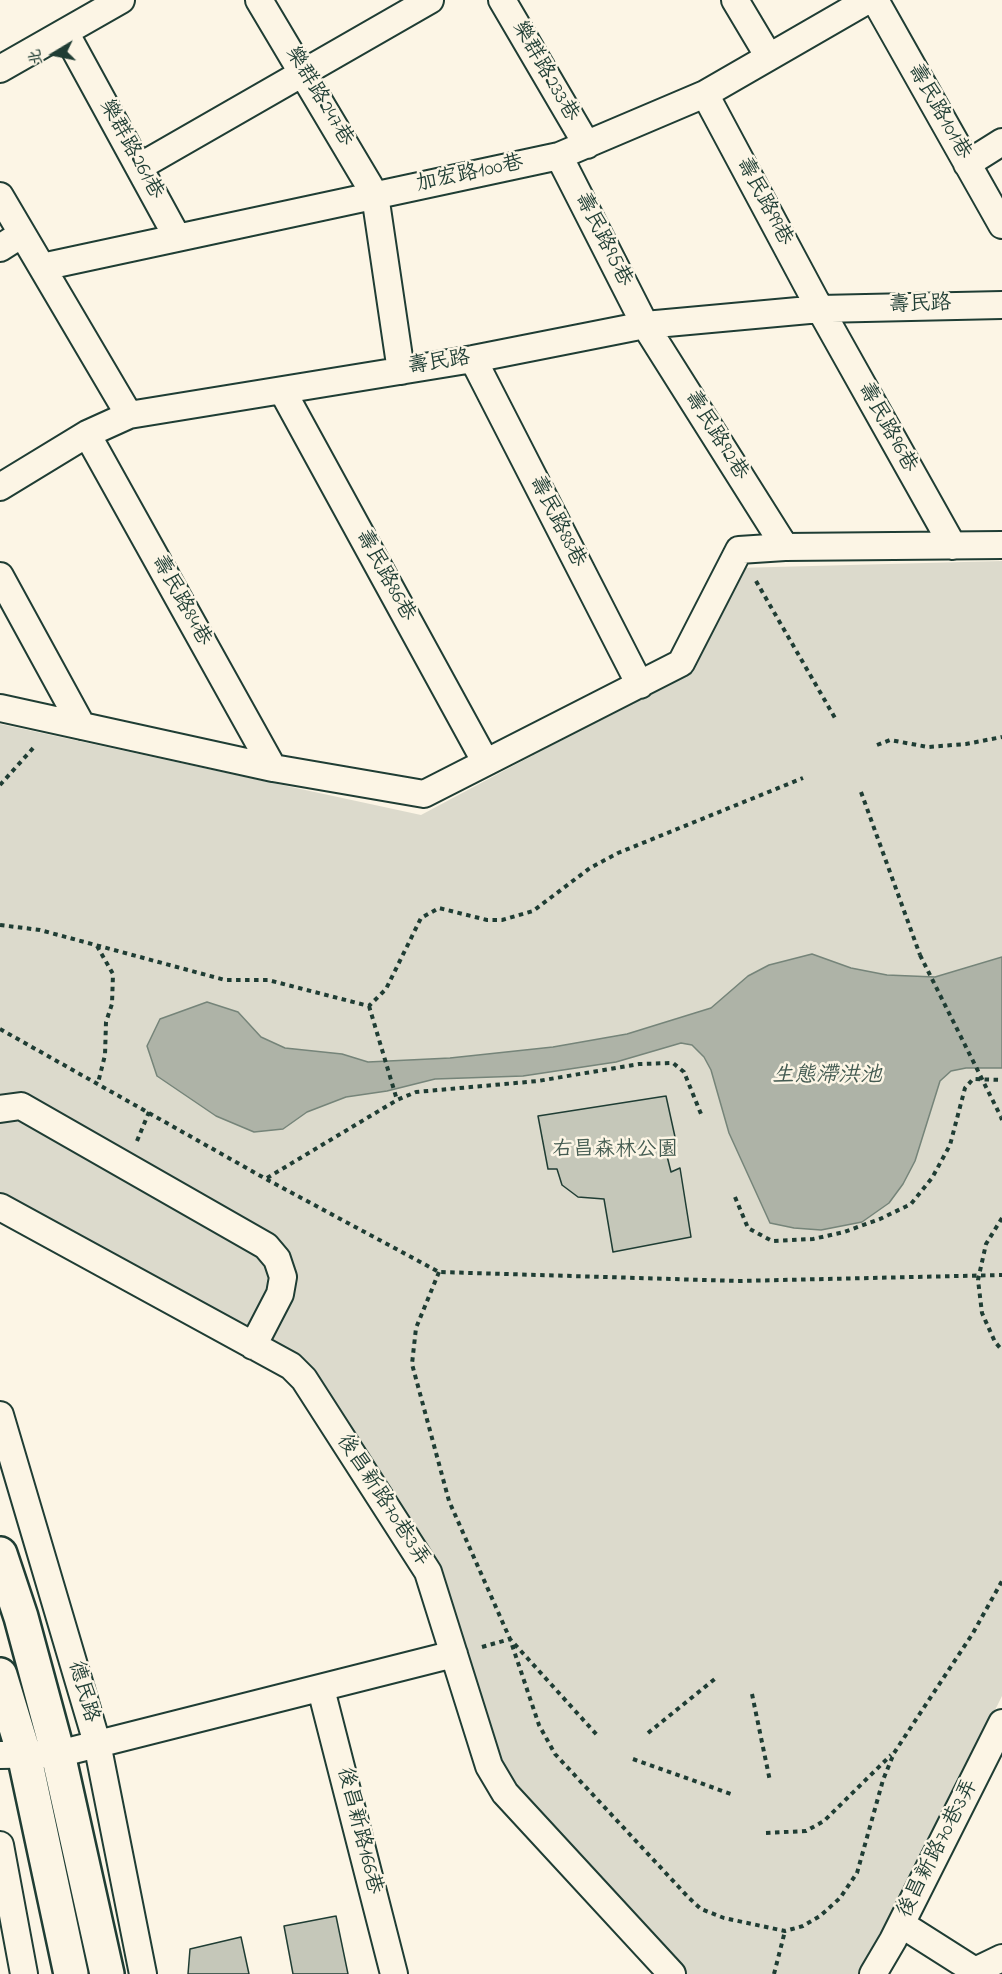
<!DOCTYPE html>
<html>
<head>
<meta charset="utf-8">
<style>
  body { margin:0 }
  #map { position:relative; width:1002px; height:1974px; overflow:hidden; background:#fcf5e5; font-family:"Indie Flower","LXGW WenKai TC",sans-serif }
  canvas { display:block }
  .north { position:absolute; left:24px; top:24px; width:60px; height:60px; -webkit-text-stroke:4px #fcf5e5; paint-order:stroke; rotate:260deg; font-size:16px; font-weight:700; line-height:24px; text-align:center; color:#1f3d34 }
  .north::after { content:''; display:block; margin:auto; width:21px; height:27px; background:#1f3d34; clip-path:polygon(50% 0,100% 100%,50% 72%,0 100%) }
</style>
</head>
<body>
<div id="map">
<canvas width="1002" height="1974"></canvas>
<div class="north">北</div>
</div>
<script>
const ctx = document.querySelector('canvas').getContext('2d');
ctx.lineJoin = 'round';
function fillPath(path, color) { ctx.fillStyle = color; ctx.fill(path, 'evenodd'); }
const toPath = rows => new Path2D(rows.map(r => 'M' + r).join(''));
function strokePath(path, color, width, dash) { ctx.strokeStyle = color; ctx.lineWidth = width; ctx.lineCap = dash ? 'butt' : 'round'; ctx.setLineDash(dash || []); ctx.stroke(path); }
function drawText(font, color, halo, rows, align = 'center') {
  ctx.font = font + ' "Indie Flower","LXGW WenKai TC",sans-serif'; ctx.lineWidth = 5; ctx.setLineDash([]); ctx.textBaseline = 'middle'; ctx.strokeStyle = halo; ctx.fillStyle = color; for (const [text, x, y, turn = 0] of rows) {
    ctx.save(); ctx.translate(x, y); ctx.rotate((+turn || 0) * Math.PI / 180); ctx.textAlign = isNaN(turn) ? turn : align; if (halo) ctx.strokeText(text, 0, 0); ctx.fillText(text, 0, 0); ctx.restore();
  }
}
fillPath(toPath([
  [1002,561,1002,1696,889,1924,858,1974,662,1974,489,1769,412,1524,289,1364,0,1211,0,724,421,815,689,672,736,568]
]), '#dcdacc');
const water = toPath([
  [812,954,851,968,887,975,935,977,1002,957,1002,1068,966,1068,951,1071,940,1081,915,1161,903,1184,889,1203,862,1222,821,1230,794,1228,770,1223,729,1133,711,1070,704,1057,692,1045,681,1043,616,1062,523,1076,435,1079,387,1091,346,1097,307,1112,283,1129,254,1132,216,1116,157,1076,147,1046,160,1019,207,1002,238,1012,261,1037,285,1048,342,1054,368,1062,450,1058,553,1047,627,1034,711,1008,748,976,769,965,812,954]
]);
fillPath(water, '#aeb3a7');
strokePath(water, '#758479', 1.5);
const building = toPath([
  [666,1096,677,1146,665,1148,671,1172,680,1168,691,1237,613,1252,604,1199,578,1197,562,1185,557,1169,548,1169,538,1116,666,1096],
  [336,1916,348,1974,293,1974,284,1926,336,1916],
  [241,1937,249,1974,188,1974,190,1949,241,1937]
]);
fillPath(building, '#c5c7b9');
strokePath(building, '#1f3d34', 1.5);
const street = toPath([
  [259,0,375,195,401,371],
  [502,0,587,145],
  [735,0,769,57],
  [875,0,1002,225],
  [65,32,177,237],
  [0,69,121,0],
  [705,94,820,309,953,546],
  [559,156,645,325,785,547],
  [967,164,1002,142],
  [139,167,430,0],
  [0,196,129,415,473,359,645,325,820,309,1002,305],
  [0,248,22,234],
  [42,267,559,156,705,94,868,0],
  [473,359,640,685],
  [283,392,485,761],
  [87,434,273,768],
  [0,487,87,434,129,415],
  [0,576,82,726],
  [0,708,273,768,424,794,681,663,739,550,785,547,1002,545],
  [0,1109,21,1106,266,1246,277,1259,283,1277,280,1294,253,1346],
  [0,1207,291,1366,304,1379,428,1572,489,1766,505,1793,672,1974],
  [0,1415,97,1743,143,1974],
  [321,1689,394,1974],
  [0,1755,58,1754,454,1654],
  [0,1845,24,1974],
  [901,1924,975,1971,1002,1958],
  [873,1974,893,1940,1002,1723]
]);
const secondary = toPath([
  [0,1554,21,1617,58,1754,107,1974],
  [0,1675,24,1754,71,1974]
]);
strokePath(street, '#1f3d34', 30);
strokePath(secondary, '#1f3d34', 38);
strokePath(toPath([
  [756,581,835,718],
  [877,745,890,740,928,747,966,744,1002,737],
  [0,785,35,746],
  [861,792,920,955],
  [0,925,40,930,225,980,268,980,369,1006,386,989,421,918,439,908,487,920,502,920,533,911,590,868,618,853,803,778],
  [97,946,113,974,112,1004,106,1022,105,1055,98,1083],
  [369,1006,397,1100],
  [0,1029,266,1179,439,1272,738,1281,1002,1275],
  [1001,1117,1002,1120],
  [137,1141,149,1112],
  [267,1178,397,1100,416,1092,538,1081,639,1064,673,1063,684,1072,701,1114],
  [735,1197,748,1228,772,1241,813,1239,844,1232,880,1219,911,1204,932,1178,950,1145,965,1088,973,1079,1002,1080],
  [1002,1218,986,1244,978,1280,982,1313,995,1342,1002,1350],
  [439,1272,416,1328,412,1364,449,1501,510,1639,539,1725,555,1754,689,1898,701,1909,724,1918,785,1931,803,1926,820,1916,840,1898,857,1873,883,1780,894,1753,973,1633,1002,1581],
  [482,1647,510,1639,597,1735],
  [752,1694,770,1781],
  [648,1733,716,1678],
  [633,1759,731,1794],
  [766,1833,806,1831,824,1821,891,1755],
  [774,1974,785,1931]
]), '#1f3d34', 4, [4.5, 4.5]);
strokePath(street, '#fcf5e5', 26);
strokePath(secondary, '#fcf5e5', 33);
strokePath(toPath([
  [920,955,1001,1117]
]), '#1f3d34', 4, [4.5, 4.5]);
drawText('21px', '#1f3d34', '#fcf5e5', [
  ["樂群路233巷",544,72,60],
  ["樂群路247巷",318,97,59],
  ["壽民路101巷",938,112,60],
  ["樂群路261巷",130,150,61],
  ["加宏路100巷",470,175,-12],
  ["壽民路99巷",763,202,62],
  ["壽民路95巷",602,240,63],
  ["壽民路",920,306,-2],
  ["壽民路",439,364,-9],
  ["壽民路96巷",886,428,61],
  ["壽民路92巷",715,436,58],
  ["壽民路88巷",556,522,63],
  ["壽民路86巷",384,576,61],
  ["壽民路84巷",180,601,61],
  ["後昌新路70巷3弄",382,1501,57],
  ["德民路",82,1692,74],
  ["後昌新路166巷",358,1831,76],
  ["後昌新路70巷3弄",939,1849,-63]
]);
drawText('21px', '#455c52', '#fcf5e5', [
  ["右昌森林公園",615,1152]
]);
drawText('italic 22px', '#435a51', '#fcf5e5', [
  ["生態滯洪池",827,1077]
]);
</script>
</body>
</html>
